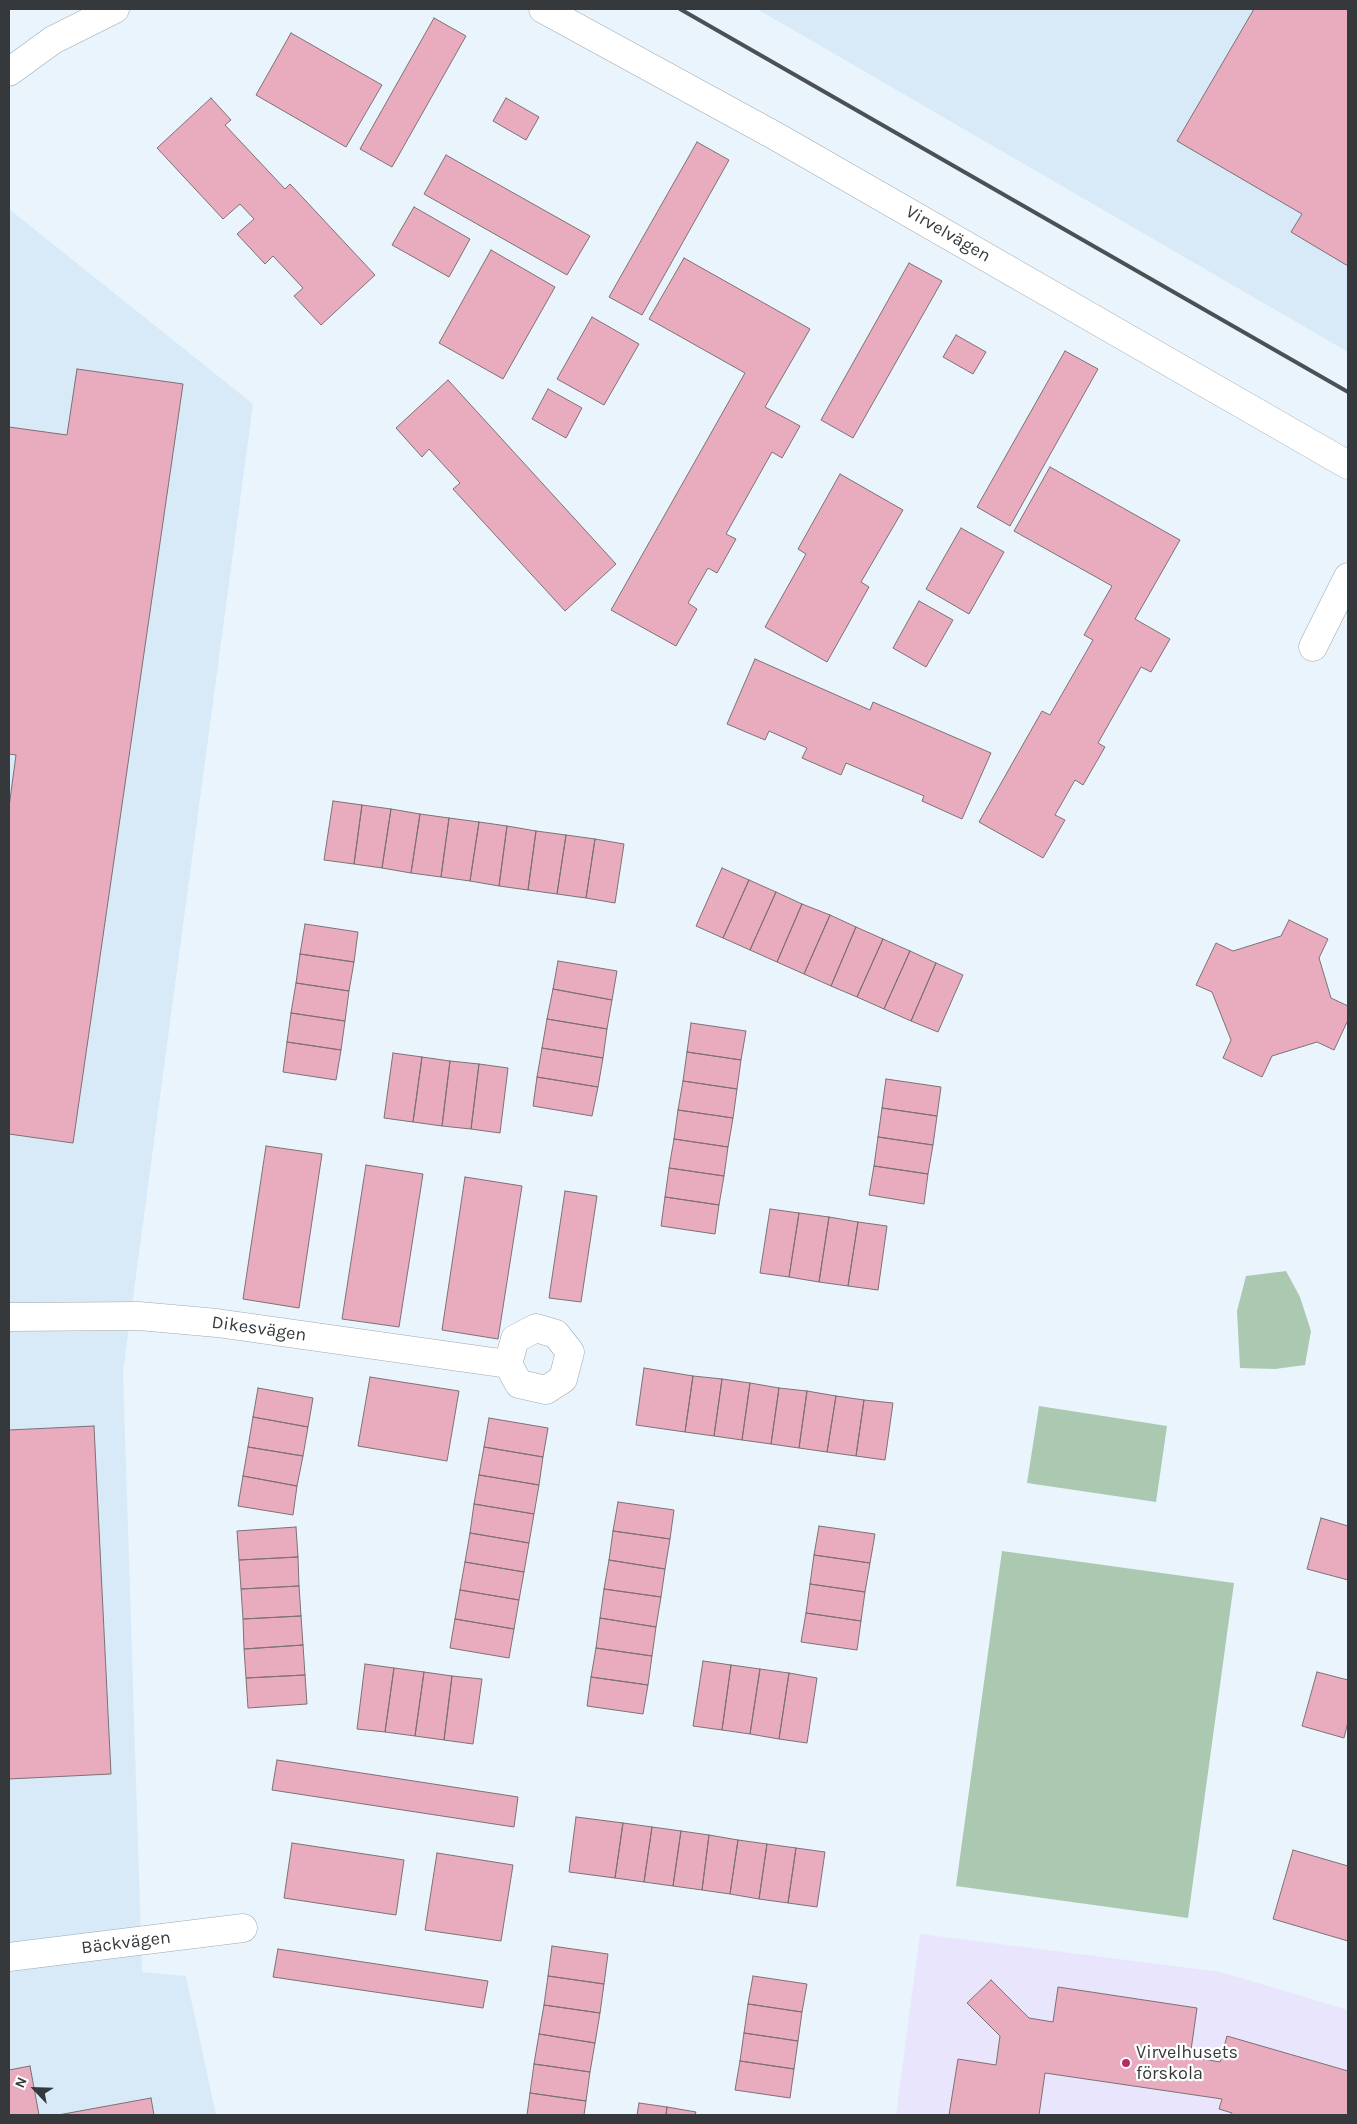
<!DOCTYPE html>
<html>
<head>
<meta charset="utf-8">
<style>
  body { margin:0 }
  #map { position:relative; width:1357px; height:2124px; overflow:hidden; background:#e9f4fc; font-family:Karla,sans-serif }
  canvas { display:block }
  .frame { position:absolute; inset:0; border:10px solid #35393c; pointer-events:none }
  .north { position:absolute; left:10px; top:2064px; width:50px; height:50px; -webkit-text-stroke:4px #fff; paint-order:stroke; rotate:294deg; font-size:14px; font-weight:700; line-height:20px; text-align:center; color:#35393c }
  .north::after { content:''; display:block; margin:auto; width:18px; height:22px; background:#35393c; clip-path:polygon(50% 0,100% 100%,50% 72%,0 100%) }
</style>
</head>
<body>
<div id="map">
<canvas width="1357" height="2124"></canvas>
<div class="frame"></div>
<div class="north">N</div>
</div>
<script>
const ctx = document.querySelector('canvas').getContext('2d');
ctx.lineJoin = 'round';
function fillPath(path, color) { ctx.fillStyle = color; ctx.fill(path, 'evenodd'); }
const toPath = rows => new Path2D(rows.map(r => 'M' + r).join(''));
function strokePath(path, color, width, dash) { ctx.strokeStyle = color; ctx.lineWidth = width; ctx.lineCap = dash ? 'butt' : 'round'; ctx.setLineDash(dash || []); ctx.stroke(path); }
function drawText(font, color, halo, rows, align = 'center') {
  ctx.font = font + ' Karla,sans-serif'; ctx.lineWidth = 4.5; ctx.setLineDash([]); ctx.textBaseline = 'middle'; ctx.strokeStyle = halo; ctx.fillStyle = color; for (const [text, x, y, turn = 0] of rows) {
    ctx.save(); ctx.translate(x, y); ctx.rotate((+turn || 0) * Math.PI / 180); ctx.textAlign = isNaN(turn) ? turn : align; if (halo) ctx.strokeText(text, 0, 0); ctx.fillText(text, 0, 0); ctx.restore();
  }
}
fillPath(toPath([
  [757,9,1348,9,1348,352],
  [9,209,253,404,123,1372,142,1972,186,1976,216,2115,9,2115]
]), '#d8eaf7');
fillPath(toPath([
  [920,1934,1221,1972,1348,2010,1348,2115,896,2115]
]), '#e8e5fc');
fillPath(toPath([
  [1286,1271,1300,1297,1311,1331,1305,1365,1275,1369,1240,1368,1237,1311,1246,1276],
  [1039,1406,1167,1426,1156,1502,1027,1483],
  [1002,1551,1234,1583,1188,1918,956,1886]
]), '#abc9b1');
const building = toPath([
  [1254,9,1348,9,1348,266,1291,232,1302,214,1177,141,1254,9],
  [434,18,466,36,392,167,360,149,434,18],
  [291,33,382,85,346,147,256,95,291,33],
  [211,98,231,120,225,125,285,189,290,184,375,275,321,325,294,296,303,288,273,256,265,264,237,234,254,219,240,204,223,219,157,148,211,98],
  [506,98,539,117,526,140,493,121,506,98],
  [697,142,729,160,642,315,609,297,697,142],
  [446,155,590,236,567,275,424,194,446,155],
  [414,207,470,239,449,277,392,245,414,207],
  [491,250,555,287,503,379,439,343,491,250],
  [684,258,810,329,765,407,800,426,782,458,772,452,726,534,736,539,717,573,708,568,688,603,697,609,676,646,611,610,745,373,649,319,684,258],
  [909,263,942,281,853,438,821,420,909,263],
  [592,317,639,344,604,405,557,379,592,317],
  [956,335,986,352,973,374,943,357,956,335],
  [1065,351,1098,369,1010,526,977,507,1065,351],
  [77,369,183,384,73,1143,9,1134,9,807,16,755,9,754,9,427,67,435,77,369],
  [448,380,616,564,565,611,453,489,460,483,429,449,422,457,396,428,448,380],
  [548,389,582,408,566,438,532,419,548,389],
  [1050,467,1180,540,1135,619,1170,639,1151,672,1141,667,1098,743,1105,747,1083,785,1075,780,1055,815,1065,820,1043,858,979,822,1042,711,1050,715,1093,640,1084,635,1112,586,1014,531,1050,467],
  [840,474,903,510,861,582,869,587,827,662,765,627,806,554,798,549,840,474],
  [961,528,1004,552,969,614,926,589,961,528],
  [919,601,953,620,926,667,893,648,919,601],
  [755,659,870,710,873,702,991,753,962,819,922,801,924,796,846,763,841,775,802,758,807,748,769,731,765,740,727,724,755,659],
  [333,801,362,805,354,864,324,860,333,801],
  [362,805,391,809,382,868,354,864,362,805],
  [391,809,420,814,411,873,382,868,391,809],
  [420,814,449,818,441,877,411,873,420,814],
  [449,818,479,822,470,881,441,877,449,818],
  [479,822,507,826,499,886,470,881,479,822],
  [507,826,536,831,528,890,499,886,507,826],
  [536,831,566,835,557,894,528,890,536,831],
  [566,835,595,839,586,898,557,894,566,835],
  [595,839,624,844,615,903,586,898,595,839],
  [722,868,749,880,723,938,696,926,722,868],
  [749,880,776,892,750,950,723,938,749,880],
  [776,892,802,904,777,962,750,950,776,892],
  [802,904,830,915,804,974,777,962,802,904],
  [830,915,856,927,831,986,804,974,830,915],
  [1289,920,1328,939,1319,958,1331,998,1348,1006,1348,1020,1334,1050,1317,1042,1272,1056,1262,1077,1223,1058,1231,1040,1212,992,1196,985,1216,943,1233,951,1281,936,1289,920],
  [305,924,358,932,354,962,300,954,305,924],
  [856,927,883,939,857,997,831,986,856,927],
  [883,939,910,951,884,1009,857,997,883,939],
  [910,951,936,963,911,1021,884,1009,910,951],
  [300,954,354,962,349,991,296,983,300,954],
  [558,961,617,971,612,1000,553,989,558,961],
  [936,963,963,975,938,1032,911,1021,936,963],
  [296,983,349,991,345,1021,291,1013,296,983],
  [553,989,612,1000,607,1029,547,1019,553,989],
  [291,1013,345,1021,341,1050,287,1042,291,1013],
  [547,1019,607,1029,603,1058,542,1048,547,1019],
  [691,1023,746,1031,741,1060,687,1052,691,1023],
  [287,1042,341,1050,336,1080,283,1072,287,1042],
  [542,1048,603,1058,598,1087,537,1077,542,1048],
  [687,1052,741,1060,737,1089,683,1081,687,1052],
  [393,1053,422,1057,413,1122,384,1118,393,1053],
  [422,1057,450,1061,442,1126,413,1122,422,1057],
  [450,1061,479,1064,471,1129,442,1126,450,1061],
  [479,1064,508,1068,500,1133,471,1129,479,1064],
  [537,1077,598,1087,592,1116,533,1106,537,1077],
  [886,1079,941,1087,937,1116,882,1108,886,1079],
  [683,1081,737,1089,733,1118,678,1110,683,1081],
  [882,1108,937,1116,933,1145,878,1137,882,1108],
  [678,1110,733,1118,728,1147,674,1139,678,1110],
  [878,1137,933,1145,928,1174,874,1166,878,1137],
  [674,1139,728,1147,724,1176,669,1168,674,1139],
  [266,1146,322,1154,299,1308,243,1299,266,1146],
  [366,1165,423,1174,399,1327,342,1319,366,1165],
  [874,1166,928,1174,924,1204,869,1195,874,1166],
  [669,1168,724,1176,719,1205,665,1197,669,1168],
  [465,1177,522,1186,498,1339,442,1330,465,1177],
  [565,1191,597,1196,581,1302,549,1298,565,1191],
  [665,1197,719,1205,715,1234,661,1226,665,1197],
  [770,1209,799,1213,789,1277,760,1273,770,1209],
  [799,1213,829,1217,819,1282,789,1277,799,1213],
  [829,1217,858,1222,848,1286,819,1282,829,1217],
  [858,1222,887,1226,878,1290,848,1286,858,1222],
  [644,1368,693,1376,685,1432,636,1425,644,1368],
  [693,1376,722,1379,714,1436,685,1432,693,1376],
  [370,1377,459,1391,447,1461,358,1446,370,1377],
  [722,1379,750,1383,742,1440,714,1436,722,1379],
  [750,1383,779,1388,771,1444,742,1440,750,1383],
  [258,1388,313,1398,308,1427,253,1417,258,1388],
  [779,1388,807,1391,799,1448,771,1444,779,1388],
  [807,1391,836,1396,827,1452,799,1448,807,1391],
  [836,1396,864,1400,856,1456,827,1452,836,1396],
  [864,1400,893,1403,885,1460,856,1456,864,1400],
  [253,1417,308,1427,303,1456,248,1447,253,1417],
  [489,1418,548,1428,543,1457,484,1447,489,1418],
  [94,1426,111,1774,9,1779,9,1430,94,1426],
  [248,1447,303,1456,297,1486,243,1476,248,1447],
  [484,1447,543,1457,539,1485,479,1475,484,1447],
  [479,1475,539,1485,534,1514,474,1504,479,1475],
  [243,1476,297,1486,293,1515,238,1506,243,1476],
  [618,1502,674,1510,670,1539,613,1531,618,1502],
  [474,1504,534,1514,529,1543,470,1533,474,1504],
  [1321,1518,1348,1526,1348,1580,1307,1569,1321,1518],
  [819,1526,875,1534,870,1563,814,1555,819,1526],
  [296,1527,298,1557,239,1560,237,1531,296,1527],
  [613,1531,670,1539,665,1569,609,1560,613,1531],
  [470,1533,529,1543,524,1572,465,1562,470,1533],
  [814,1555,870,1563,865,1592,810,1584,814,1555],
  [298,1557,299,1586,241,1589,239,1560,298,1557],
  [609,1560,665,1569,661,1597,604,1589,609,1560],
  [465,1562,524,1572,519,1600,460,1590,465,1562],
  [810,1584,865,1592,861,1621,806,1613,810,1584],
  [299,1586,301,1616,243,1619,241,1589,299,1586],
  [604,1589,661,1597,656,1627,600,1618,604,1589],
  [460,1590,519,1600,514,1629,455,1619,460,1590],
  [806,1613,861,1621,857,1650,801,1642,806,1613],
  [301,1616,303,1645,244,1649,243,1619,301,1616],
  [600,1618,656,1627,652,1656,596,1648,600,1618],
  [455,1619,514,1629,509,1658,450,1648,455,1619],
  [303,1645,305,1675,246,1678,244,1649,303,1645],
  [596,1648,652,1656,648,1685,591,1677,596,1648],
  [703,1661,731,1665,722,1730,693,1726,703,1661],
  [365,1664,394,1668,385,1732,357,1729,365,1664],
  [731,1665,760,1669,750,1734,722,1730,731,1665],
  [394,1668,424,1672,415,1736,385,1732,394,1668],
  [760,1669,789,1673,779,1739,750,1734,760,1669],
  [424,1672,452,1676,444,1740,415,1736,424,1672],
  [1317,1672,1348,1680,1348,1722,1344,1738,1302,1726,1317,1672],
  [789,1673,817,1678,807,1743,779,1739,789,1673],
  [305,1675,307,1704,248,1708,246,1678,305,1675],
  [452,1676,482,1679,473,1744,444,1740,452,1676],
  [591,1677,648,1685,643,1714,587,1706,591,1677],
  [277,1760,518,1797,514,1827,272,1790,277,1760],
  [576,1817,623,1823,615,1878,569,1872,576,1817],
  [623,1823,652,1827,644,1882,615,1878,623,1823],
  [652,1827,681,1831,673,1886,644,1882,652,1827],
  [681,1831,709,1835,702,1890,673,1886,681,1831],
  [709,1835,738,1840,730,1894,702,1890,709,1835],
  [738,1840,767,1844,759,1899,730,1894,738,1840],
  [292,1843,404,1860,396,1915,284,1898,292,1843],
  [767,1844,796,1848,788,1903,759,1899,767,1844],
  [796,1848,825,1852,817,1907,788,1903,796,1848],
  [1293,1850,1348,1866,1348,1941,1273,1919,1293,1850],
  [437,1853,513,1865,501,1941,425,1930,437,1853],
  [552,1946,608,1954,604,1984,548,1976,552,1946],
  [278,1949,488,1981,483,2008,273,1977,278,1949],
  [548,1976,604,1984,600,2013,544,2005,548,1976],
  [753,1976,807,1984,802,2012,748,2004,753,1976],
  [991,1980,1029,2018,1053,2022,1058,1987,1197,2008,1190,2057,1220,2062,1227,2036,1348,2071,1348,2115,1231,2115,1232,2113,1219,2109,1222,2099,1045,2073,1039,2115,949,2115,958,2059,996,2065,1000,2036,967,2003,991,1980],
  [748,2004,802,2012,798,2041,744,2033,748,2004],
  [544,2005,600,2013,595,2043,539,2034,544,2005],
  [744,2033,798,2041,794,2069,740,2061,744,2033],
  [539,2034,595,2043,590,2072,534,2064,539,2034],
  [740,2061,794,2069,790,2098,735,2090,740,2061],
  [534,2064,590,2072,586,2101,530,2093,534,2064],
  [30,2066,39,2115,9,2115,9,2070,30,2066],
  [530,2093,586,2101,584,2115,527,2115,530,2093],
  [151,2098,154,2115,58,2115,151,2098],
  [639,2103,667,2107,666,2115,637,2115,639,2103],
  [667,2107,696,2112,695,2115,666,2115,667,2107]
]);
fillPath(building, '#e8acbe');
strokePath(building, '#7d7174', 1);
const street = toPath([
  [543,9,779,138,1348,465],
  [9,72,53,40,115,9],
  [1313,647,1348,577],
  [9,1317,139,1316,217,1323,508,1364],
  [536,1328,556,1334,570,1352,563,1379,546,1390,519,1384,508,1364,515,1339,536,1328],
  [9,1957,243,1928]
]);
strokePath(street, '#9ea8b0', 29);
strokePath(street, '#fff', 28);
strokePath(toPath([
  [680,9,1348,392]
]), '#4b5054', 4);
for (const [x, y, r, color] of [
  [1126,2063,5,"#b72b64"]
]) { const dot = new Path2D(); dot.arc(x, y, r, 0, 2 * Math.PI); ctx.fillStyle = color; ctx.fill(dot); strokePath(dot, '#fff', 2); }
drawText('18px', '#35393c', '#fff', [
  ["Virvelvägen",948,234,30],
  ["Dikesvägen",259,1329,8],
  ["Bäckvägen",126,1943,-7]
]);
drawText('18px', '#35393c', '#fff', [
  ["Virvelhusets",1136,2053],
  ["förskola",1136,2074]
], 'left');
</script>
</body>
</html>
